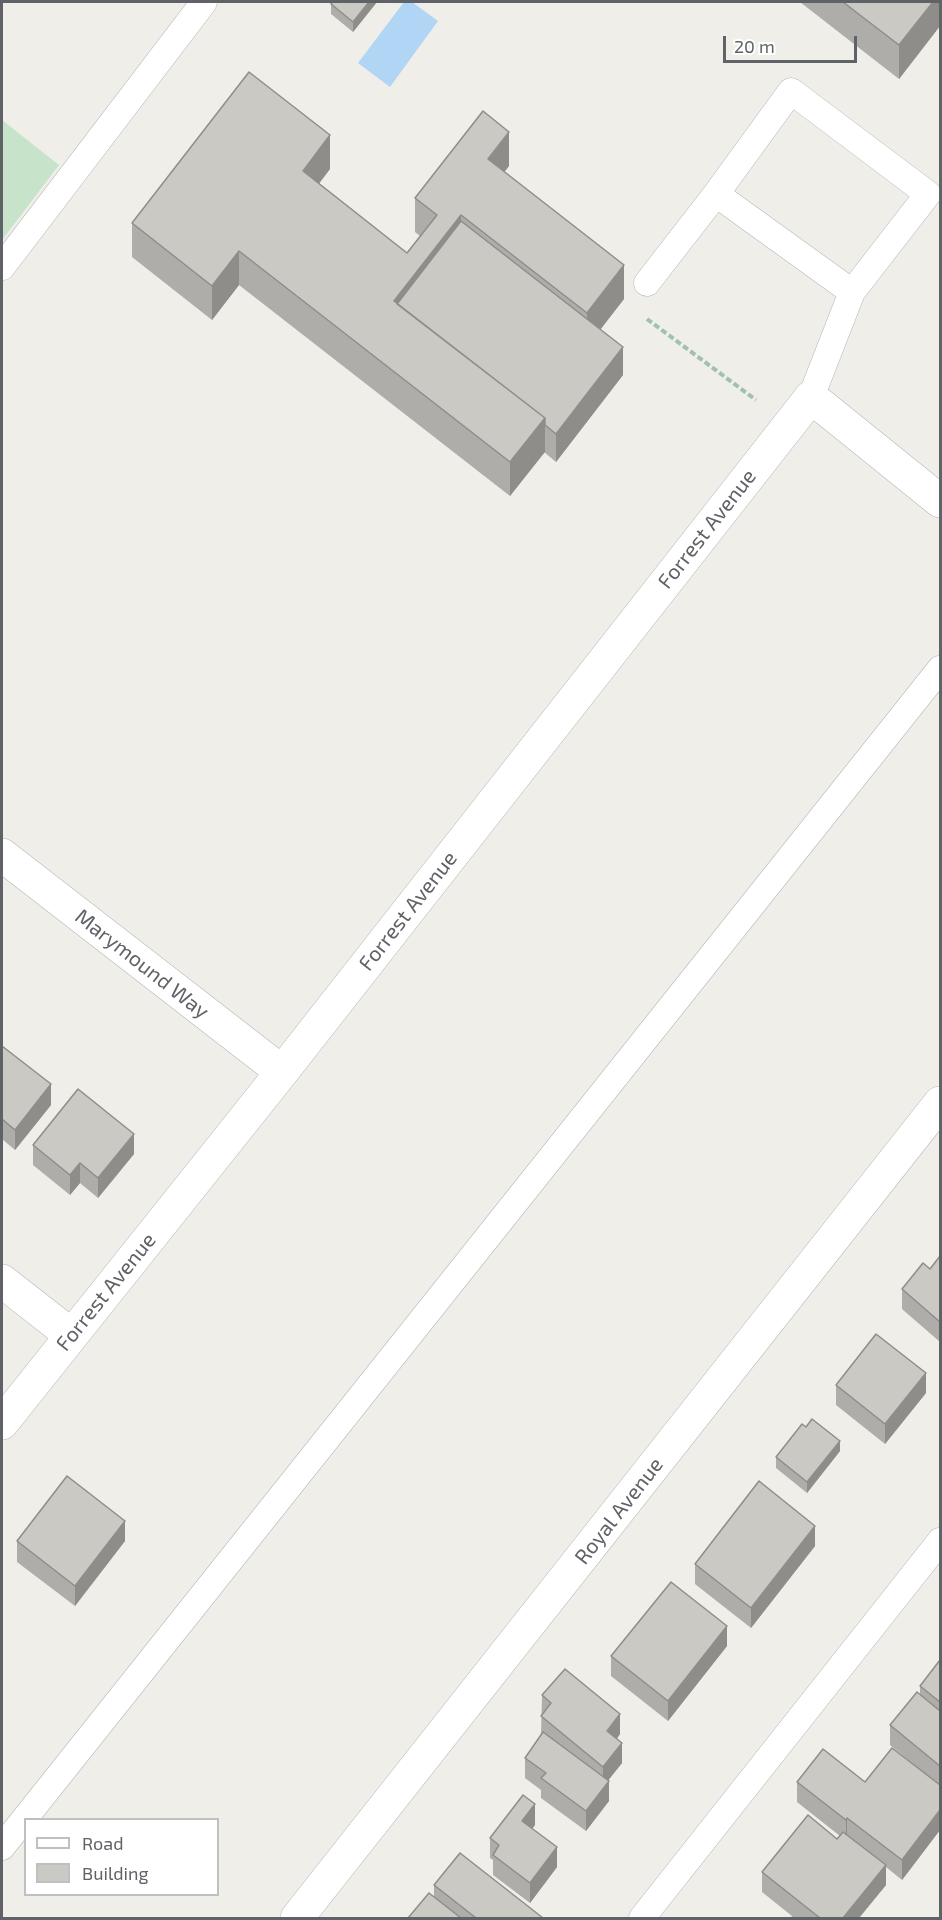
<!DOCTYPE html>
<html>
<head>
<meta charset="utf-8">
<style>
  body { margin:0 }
  #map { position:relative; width:942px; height:1920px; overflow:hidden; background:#efeee8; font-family:"Exo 2",sans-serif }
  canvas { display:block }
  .frame { position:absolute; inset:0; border:3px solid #5f6266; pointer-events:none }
  .legend { position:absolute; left:24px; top:1818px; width:195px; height:78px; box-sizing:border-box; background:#fff; border:2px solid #bfc0c2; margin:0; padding:8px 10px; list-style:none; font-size:18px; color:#5f6266 }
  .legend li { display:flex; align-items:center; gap:12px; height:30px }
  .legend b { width:30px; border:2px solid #bfc0c2 }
  .scale { position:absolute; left:723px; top:36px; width:134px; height:27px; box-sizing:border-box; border:3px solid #5f6266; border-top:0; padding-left:8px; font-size:18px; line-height:21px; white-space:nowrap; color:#5f6266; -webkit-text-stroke:4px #fff; paint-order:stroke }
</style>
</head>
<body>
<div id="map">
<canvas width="942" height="1920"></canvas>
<div class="frame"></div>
<ul class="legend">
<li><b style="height:8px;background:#fff"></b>Road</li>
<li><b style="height:16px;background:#cbc9c4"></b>Building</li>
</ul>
<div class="scale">20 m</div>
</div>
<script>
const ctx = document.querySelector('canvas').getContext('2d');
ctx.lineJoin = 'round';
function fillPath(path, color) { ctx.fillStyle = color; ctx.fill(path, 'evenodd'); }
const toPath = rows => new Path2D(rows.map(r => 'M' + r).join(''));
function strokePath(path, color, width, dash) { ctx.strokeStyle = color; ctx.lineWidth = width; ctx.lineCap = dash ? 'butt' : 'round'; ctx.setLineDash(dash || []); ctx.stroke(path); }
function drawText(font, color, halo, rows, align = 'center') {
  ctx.font = font + ' "Exo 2",sans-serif'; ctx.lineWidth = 5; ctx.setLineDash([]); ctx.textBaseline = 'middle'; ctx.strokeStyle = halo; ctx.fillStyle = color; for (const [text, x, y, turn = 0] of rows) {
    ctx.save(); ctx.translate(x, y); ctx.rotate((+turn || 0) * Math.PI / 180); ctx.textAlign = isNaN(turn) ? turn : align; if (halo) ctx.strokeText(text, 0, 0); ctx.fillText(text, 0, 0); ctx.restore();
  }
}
fillPath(toPath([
  [2,120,59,165,2,240]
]), '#c7e3c9');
fillPath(toPath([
  [404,2,412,2,438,21,390,87,358,63]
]), '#b1d5f5');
const service = toPath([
  [2,267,204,2],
  [647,283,716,194],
  [811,397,852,292,716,194,791,91,928,194,852,292],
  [2,1847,940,669],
  [642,1918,940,1541]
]);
const minor = toPath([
  [2,855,282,1072],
  [2,1281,71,1335],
  [2,1423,282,1072,811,397,940,501],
  [297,1918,940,1103]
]);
strokePath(service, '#b4b7ba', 27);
strokePath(minor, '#b4b7ba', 34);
strokePath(toPath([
  [647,319,756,400]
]), '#a0c2ab', 4, [6, 3]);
strokePath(service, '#fff', 26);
strokePath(minor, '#fff', 33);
fillPath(toPath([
  [377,2,353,32,331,14,331,4],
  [800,2,940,2,940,26,899,79],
  [509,166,504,172,624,299,600,329,623,375,556,462,544,452,510,496,239,285,212,320,132,257,132,223,330,169,319,183,407,253,420,236,415,232,415,198],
  [2,1046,51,1105,15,1150,2,1139],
  [33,1145,134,1154,98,1198,80,1183,70,1195,33,1165],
  [940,1256,940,1342,902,1309,902,1289,930,1269],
  [836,1385,926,1393,885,1444,836,1405],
  [840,1451,807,1493,776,1468,776,1457],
  [17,1541,125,1541,75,1606,17,1562],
  [815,1546,751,1628,695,1584,695,1564],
  [727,1646,668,1721,611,1676,611,1656],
  [940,1660,940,1830,902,1880,886,1867,886,1885,859,1918,791,1918,792,1916,762,1892,762,1872,837,1839,840,1836,797,1802,797,1782,865,1782,918,1768,890,1745,890,1725,920,1695,920,1686],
  [542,1695,620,1734,617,1739,622,1763,608,1780,609,1801,586,1831,541,1798,541,1790,525,1778,525,1758,541,1735],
  [535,1825,532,1829,557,1867,530,1903,493,1875,493,1860,490,1858,490,1838],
  [434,1885,543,1918,408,1918,434,1897]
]), '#afada9');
fillPath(toPath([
  [369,2,377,2,353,32,353,22],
  [933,2,940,2,940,26,899,79,899,45],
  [509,132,509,166,488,193,488,159],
  [330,135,330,169,303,205,303,171],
  [461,215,461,249,408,318,394,301],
  [239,251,239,285,212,320,212,286],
  [624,265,624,299,587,347,587,313],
  [623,347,623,375,556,462,556,434],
  [545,418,545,452,510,496,510,462],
  [51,1084,51,1105,15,1150,15,1130],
  [134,1134,134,1154,98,1198,98,1178],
  [80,1163,80,1183,70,1195,70,1175],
  [926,1373,926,1393,885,1444,885,1424],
  [840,1441,840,1451,807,1493,807,1482],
  [125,1521,125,1541,75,1606,75,1586],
  [815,1526,815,1546,751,1628,751,1608],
  [727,1626,727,1646,668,1721,668,1701],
  [620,1714,620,1734,607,1751,607,1731],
  [622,1743,622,1763,603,1787,603,1767],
  [609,1781,609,1801,586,1831,586,1811],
  [535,1804,535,1825,522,1841,522,1821],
  [940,1810,940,1830,902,1880,902,1860],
  [847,1818,847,1838,846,1840,846,1820],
  [557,1847,557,1867,530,1903,530,1883],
  [886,1865,886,1885,859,1918,843,1918]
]), '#8e8d89');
const building = toPath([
  [333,2,369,2,353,22,331,4,333,2],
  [843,2,933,2,899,45,843,2],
  [249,72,330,135,303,171,407,253,437,215,415,198,483,111,509,132,488,159,624,265,587,313,461,215,394,301,545,418,510,462,239,251,212,286,132,223,249,72],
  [461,221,623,347,556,434,545,425,545,418,397,304,461,221],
  [2,1046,51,1084,15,1130,2,1119,2,1046],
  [78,1089,134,1134,98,1178,80,1163,70,1175,33,1145,78,1089],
  [940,1256,940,1322,902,1289,923,1263,930,1269,940,1256],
  [876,1334,926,1373,885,1424,836,1385,876,1334],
  [812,1419,840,1441,807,1482,776,1457,802,1424,806,1427,812,1419],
  [67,1476,125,1521,75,1586,17,1541,67,1476],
  [759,1481,815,1526,751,1608,695,1564,759,1481],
  [671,1582,727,1626,668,1701,611,1656,671,1582],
  [940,1660,940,1702,920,1686,940,1660],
  [565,1669,620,1714,607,1731,622,1743,603,1767,541,1716,551,1703,542,1695,565,1669],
  [917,1692,940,1711,940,1766,890,1725,917,1692],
  [543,1732,609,1781,586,1811,541,1778,546,1773,525,1758,543,1732],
  [892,1748,940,1785,940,1810,902,1860,847,1818,846,1820,797,1782,823,1749,865,1782,892,1748],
  [523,1795,535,1804,522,1821,557,1847,530,1883,493,1855,499,1845,490,1838,523,1795],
  [808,1815,837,1839,843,1832,886,1865,843,1918,820,1918,762,1872,808,1815],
  [460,1853,543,1918,476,1918,434,1885,460,1853],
  [429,1893,461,1918,408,1918,429,1893]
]);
fillPath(building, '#cbc9c4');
strokePath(building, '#8e8d89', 1.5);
drawText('21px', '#5f6266', '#fff', [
  ["Forrest Avenue",707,529,-52],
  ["Forrest Avenue",408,911,-52],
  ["Marymound Way",142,964,38],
  ["Forrest Avenue",106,1292,-51],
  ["Royal Avenue",619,1511,-52]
]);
</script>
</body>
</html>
